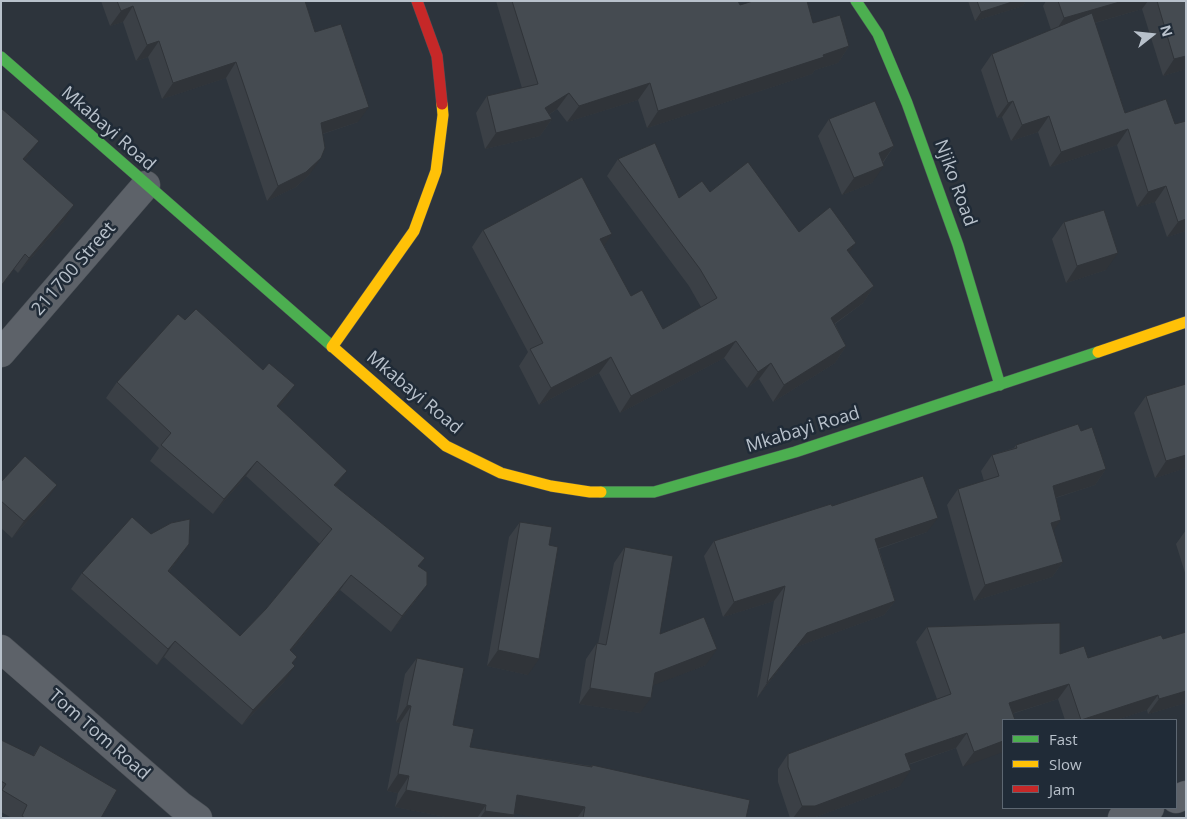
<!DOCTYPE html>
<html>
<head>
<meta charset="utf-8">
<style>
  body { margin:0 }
  #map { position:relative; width:1187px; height:819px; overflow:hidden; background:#2d343c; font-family:"Open Sans",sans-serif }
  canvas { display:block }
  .frame { position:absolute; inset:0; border:2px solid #b8c1cb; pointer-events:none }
  .legend { position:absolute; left:1002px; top:719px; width:175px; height:90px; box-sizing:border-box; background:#202b37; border:1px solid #5d6772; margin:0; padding:6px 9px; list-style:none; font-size:15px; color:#b8c1cb }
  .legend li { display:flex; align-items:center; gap:10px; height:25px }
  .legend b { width:25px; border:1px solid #5d6772 }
  .north { position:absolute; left:1127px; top:10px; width:50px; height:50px; -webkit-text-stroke:4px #202b37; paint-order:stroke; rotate:74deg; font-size:14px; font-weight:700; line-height:20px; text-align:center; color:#b8c1cb }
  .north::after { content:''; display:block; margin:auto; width:18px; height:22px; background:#b8c1cb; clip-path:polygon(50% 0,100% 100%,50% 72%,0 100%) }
</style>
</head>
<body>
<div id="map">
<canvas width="1187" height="819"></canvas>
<div class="frame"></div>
<ul class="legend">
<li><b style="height:6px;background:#4caf50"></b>Fast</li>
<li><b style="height:6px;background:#ffc107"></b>Slow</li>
<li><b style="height:6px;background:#c62828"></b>Jam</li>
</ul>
<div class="north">N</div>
</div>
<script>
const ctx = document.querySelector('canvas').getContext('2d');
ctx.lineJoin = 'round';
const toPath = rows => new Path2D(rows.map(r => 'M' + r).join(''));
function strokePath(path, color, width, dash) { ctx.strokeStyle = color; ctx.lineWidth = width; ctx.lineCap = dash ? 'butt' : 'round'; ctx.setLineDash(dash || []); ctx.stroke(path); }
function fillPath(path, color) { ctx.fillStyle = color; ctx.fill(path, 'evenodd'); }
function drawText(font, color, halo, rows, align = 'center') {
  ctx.font = font + ' "Open Sans",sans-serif'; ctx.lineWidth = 5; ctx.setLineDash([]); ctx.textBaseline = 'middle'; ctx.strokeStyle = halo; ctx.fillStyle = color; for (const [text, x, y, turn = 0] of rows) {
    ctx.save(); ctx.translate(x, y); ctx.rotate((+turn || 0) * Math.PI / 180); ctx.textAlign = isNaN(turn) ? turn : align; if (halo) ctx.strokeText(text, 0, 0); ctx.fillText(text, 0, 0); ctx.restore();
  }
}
const street = toPath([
  [1,353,146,185],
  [1,649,180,805,198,818],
  [1176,799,1186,795],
  [1122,818,1150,808]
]);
const fast = toPath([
  [856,1,878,34,907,103,958,245,1000,385],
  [1,57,334,348],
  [601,492,654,492,795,452,1098,352]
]);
const slow = toPath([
  [332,347,414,231,436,171,443,115,442,104],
  [334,348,446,446,501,473,551,486,590,492,601,492],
  [1098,352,1186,322]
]);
const jam = toPath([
  [417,1,437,56,442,104]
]);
strokePath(street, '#4b5056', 29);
strokePath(fast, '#4b5056', 12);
strokePath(slow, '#4b5056', 12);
strokePath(jam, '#4b5056', 12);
strokePath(street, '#5d6269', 28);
strokePath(fast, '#4caf50', 11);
strokePath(slow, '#ffc107', 11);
strokePath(jam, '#c62828', 11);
fillPath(toPath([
  [101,1,305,1,315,32,358,122,323,134,310,174,296,187,267,201,226,78,162,99,148,57,136,61,123,22,110,26],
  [496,1,738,1,740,5,813,23,849,46,838,63,815,70,812,74,647,128,638,100,567,122,557,109,549,115,552,119,540,136,485,149,476,113,487,96,522,88],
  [968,1,1026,1,1023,6,975,21],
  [1046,1,1186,1,1186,69,1163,76,1142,9,1095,23,1125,113,1166,99,1186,231,1167,237,1155,202,1137,207,1117,145,1050,167,1038,132,1011,141,1002,117,997,118,981,70,992,54,1051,30,1043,6],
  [1,108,28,156,24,160,64,221,18,273,14,269],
  [829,119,894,146,883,163,872,183,842,195,818,136],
  [618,159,679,198,710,192,799,232,849,253,874,286,863,303,835,324,846,346,835,363,773,402,759,379,747,388,724,358,620,413,599,373,539,405,519,366,528,352,472,247,483,230,604,246,631,296,663,329,701,307,689,286,607,176],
  [1064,222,1106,270,1066,283,1052,239],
  [185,320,284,401,278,407,336,486,419,566,416,600,391,632,340,590,291,651,293,664,284,682,242,725,164,657,157,665,71,589,82,573,151,534,189,544,169,572,240,636,266,609,320,544,246,476,213,514,150,461,159,448,106,398,117,382],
  [1146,396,1186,468,1155,478,1134,413],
  [1081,431,1106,469,1095,485,1056,498,1053,531,1063,562,1052,577,974,601,947,505,958,489,984,481,981,471,992,455,1014,448,1016,445],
  [1,482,46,501,12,538,1,528],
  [832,506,927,532,879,549,895,601,884,615,796,647,757,698,774,601,723,617,704,556,714,541],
  [520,522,528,675,487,666,509,537],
  [1186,530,1186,576,1176,544],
  [625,547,660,634,706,665,653,685,640,713,579,704,586,659,597,643,598,644,614,563],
  [927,627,1060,654,1088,658,1163,639,1186,632,1186,703,1148,714,1147,710,1116,720,1065,720,1058,699,1012,714,963,767,956,748,908,765,900,786,813,818,790,818,778,782,778,769,788,754,937,699,916,642],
  [417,658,453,725,470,747,591,766,592,765,746,818,539,818,515,813,513,818,451,818,395,807,398,793,387,791,400,723,396,722,405,674],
  [1,740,33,756,40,745,101,818,12,818,1,812]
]), '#3b4046');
fillPath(toPath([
  [1015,1,1026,1,1023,6,975,21,981,12],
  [1123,1,1148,1,1142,9,1053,35,1064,18],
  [133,6,123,22,110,26,121,11],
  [159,41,148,57,136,61,147,45],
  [849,46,838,63,815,70,812,74,647,128,658,111,823,55],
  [1186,56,1186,69,1163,76,1174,59],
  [236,62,226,78,162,99,173,83],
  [650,83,638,100,567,122,579,106],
  [569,93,557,109,535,124,552,119,540,136,485,149,496,133,545,108],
  [1013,101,1002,117,997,118,1008,103],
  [369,107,358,122,310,138,321,123],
  [1049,116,1038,132,1011,141,1022,125],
  [1128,129,1117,145,1050,167,1061,152],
  [39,141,28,156,12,174,23,159],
  [894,146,882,163,879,153],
  [321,158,310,174,296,187,267,201,278,186],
  [884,166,872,183,842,195,854,178],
  [1166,186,1155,202,1137,207,1148,192],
  [74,205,64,221,18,273,29,258],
  [1186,219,1186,231,1167,237,1178,222],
  [612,234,601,251,600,239],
  [856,243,845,259,847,250],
  [1118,253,1106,270,1066,283,1077,266],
  [874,286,863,303,820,334,831,318],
  [736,341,724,358,620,413,631,396],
  [846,346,835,363,773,402,784,385],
  [611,357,599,373,539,405,551,388],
  [771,363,759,379,747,388,758,372],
  [295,385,284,401,266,422,277,406],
  [1186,455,1186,468,1155,478,1166,461],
  [257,461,246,476,213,514,224,499],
  [1106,469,1095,485,1042,502,1053,486],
  [347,471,336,486,334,485],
  [57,485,46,501,12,538,24,521],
  [938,518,927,532,865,553,875,539],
  [1061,520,1050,536,1051,523],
  [189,544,178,560,157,587,168,571],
  [1063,562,1052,577,974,601,985,585],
  [351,575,340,590,279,666,290,650],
  [427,585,416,600,391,632,402,616],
  [785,586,774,601,723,617,734,602],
  [895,601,884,615,796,647,757,698,767,683,807,633],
  [175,641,164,657,157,665,168,649],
  [717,649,706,665,644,689,655,673],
  [498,650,539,659,528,675,487,666],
  [295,666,284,682,242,725,253,710],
  [1069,684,1058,699,998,718,1009,703],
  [590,688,651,698,640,713,579,704],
  [1186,691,1186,703,1148,714,1159,699],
  [1158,695,1147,710,1116,720,1081,720],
  [407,705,411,706,400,723,396,722],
  [967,733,956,748,894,769,905,754],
  [1003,741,1003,752,963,767,974,752],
  [911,770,900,786,813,818,793,818,802,806],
  [398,774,409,776,398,793,387,791],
  [406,790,486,805,477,818,451,818,395,807],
  [517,795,585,807,577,818,539,818,506,812],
  [485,811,514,815,513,818,480,818]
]), '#303439');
const building = toPath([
  [117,1,305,1,315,32,341,24,369,107,321,123,325,148,321,158,306,172,278,186,236,62,173,83,159,41,147,45,133,6,121,11,117,1],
  [512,1,738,1,740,5,753,1,807,1,813,23,840,15,849,46,823,55,824,57,658,111,650,83,579,106,569,93,545,108,552,119,496,133,487,96,538,84,512,1],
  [977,1,1015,1,981,12,977,1],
  [1058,1,1123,1,1064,18,1058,1],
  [1157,1,1186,1,1186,56,1174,59,1157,1],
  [1092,13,1125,113,1166,99,1175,124,1186,121,1186,219,1178,222,1166,186,1148,192,1128,129,1061,152,1049,116,1022,125,1013,101,1008,103,992,54,1092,13],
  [875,101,894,146,879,153,884,166,854,178,829,119,875,101],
  [1,108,39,141,23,159,74,205,29,258,25,254,1,286,1,108],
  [655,143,679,198,702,181,710,192,748,162,799,232,830,207,856,243,847,250,874,286,831,318,846,346,784,385,771,363,758,372,736,341,631,396,611,357,551,388,530,349,543,343,483,230,582,177,612,234,600,239,631,296,642,290,663,329,717,298,700,269,618,159,655,143],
  [1104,210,1118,253,1077,266,1064,222,1104,210],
  [196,309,263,370,269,363,295,385,277,406,347,471,334,485,425,558,418,566,427,572,427,585,402,616,351,575,290,650,297,657,292,663,295,666,253,710,175,641,168,649,82,573,132,517,151,534,171,523,190,519,189,544,168,571,240,636,266,609,332,529,257,461,224,499,161,445,171,433,117,382,178,314,185,320,196,309],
  [1186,384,1186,455,1166,461,1146,396,1186,384],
  [1078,424,1081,431,1092,427,1106,469,1053,486,1061,520,1051,523,1063,562,985,585,958,489,999,476,992,455,1017,448,1016,445,1078,424],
  [25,456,57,485,24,521,1,501,1,482,25,456],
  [923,476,938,518,875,539,895,601,807,633,767,683,785,586,734,602,714,541,831,504,832,506,923,476],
  [520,522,552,527,549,545,558,547,539,659,498,650,520,522],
  [625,547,673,556,660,634,704,617,717,649,655,673,651,698,590,688,597,643,606,645,625,547],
  [1060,623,1060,654,1084,646,1088,658,1161,635,1163,639,1186,632,1186,691,1159,699,1158,695,1081,720,1069,684,1009,703,1015,720,1003,720,1003,741,974,752,967,733,905,754,911,770,815,806,802,806,788,767,788,754,951,694,927,627,1060,623],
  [417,658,464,668,453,725,474,729,470,747,592,767,592,765,750,800,746,818,583,818,585,807,517,795,514,815,485,811,486,805,406,790,409,776,398,774,411,706,407,705,417,658],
  [1,740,34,756,40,745,117,790,101,818,25,818,22,816,27,805,2,790,6,784,1,781,1,740]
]);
fillPath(building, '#454b51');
strokePath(building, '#303439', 1);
drawText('18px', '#b8c1cb', '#202b37', [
  ["Mkabayi Road",108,129,41],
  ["Njiko Road",955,183,70],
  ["211700 Street",74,269,-49],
  ["Mkabayi Road",414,393,40],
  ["Mkabayi Road",803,430,-17],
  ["Tom Tom Road",99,735,41]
]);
</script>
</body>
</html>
